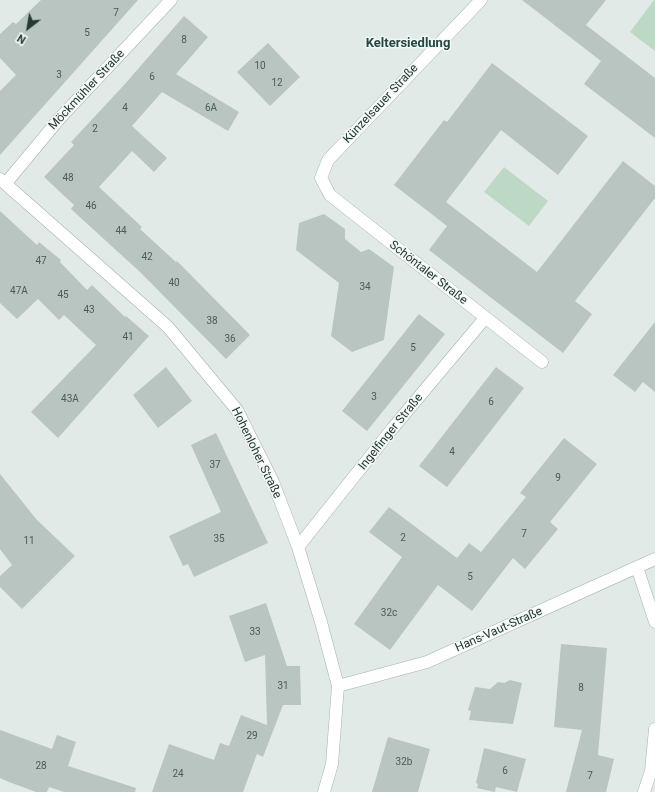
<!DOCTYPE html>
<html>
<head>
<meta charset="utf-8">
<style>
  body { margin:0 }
  #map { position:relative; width:655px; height:792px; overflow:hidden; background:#e2eae7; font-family:Roboto,sans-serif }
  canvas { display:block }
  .north { position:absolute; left:8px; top:8px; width:40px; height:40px; -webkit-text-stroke:3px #f2f7f5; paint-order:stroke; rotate:211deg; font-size:11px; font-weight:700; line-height:16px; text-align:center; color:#243934 }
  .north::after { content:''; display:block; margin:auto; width:14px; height:18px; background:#243934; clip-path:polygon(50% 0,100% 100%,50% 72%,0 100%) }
</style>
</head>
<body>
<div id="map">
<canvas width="655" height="792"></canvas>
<div class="north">N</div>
</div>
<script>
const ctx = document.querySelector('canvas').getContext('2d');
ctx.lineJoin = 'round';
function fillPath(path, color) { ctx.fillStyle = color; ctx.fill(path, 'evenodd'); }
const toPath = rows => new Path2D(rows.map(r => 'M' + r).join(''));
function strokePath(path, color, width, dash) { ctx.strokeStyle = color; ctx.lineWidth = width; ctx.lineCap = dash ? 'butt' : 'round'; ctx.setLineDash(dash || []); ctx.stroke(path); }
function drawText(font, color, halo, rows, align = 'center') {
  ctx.font = font + ' Roboto,sans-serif'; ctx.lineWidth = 3; ctx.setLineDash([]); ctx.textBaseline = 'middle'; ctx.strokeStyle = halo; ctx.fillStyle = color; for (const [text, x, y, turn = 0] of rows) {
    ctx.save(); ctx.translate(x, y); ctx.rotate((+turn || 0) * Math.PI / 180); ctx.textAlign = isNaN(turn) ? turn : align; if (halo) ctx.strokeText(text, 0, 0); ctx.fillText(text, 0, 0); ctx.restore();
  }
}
fillPath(toPath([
  [654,0,655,0,655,51,630,32],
  [504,167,548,201,529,226,484,192]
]), '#bdd9c6');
fillPath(toPath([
  [41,0,138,0,0,155,0,91,16,75,0,58,0,34,13,22,16,24],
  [522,0,606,0,586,25,655,78,655,138,584,84,601,61],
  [184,16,208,37,176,74,239,112,228,131,162,92,132,126,167,158,154,172,132,151,99,187,142,227,140,229,176,262,177,261,250,335,226,359,140,272,71,209,74,205,44,177,74,145,71,142,124,85],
  [268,43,300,77,270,106,237,72],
  [492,63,588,136,558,175,501,130,446,202,537,272,623,161,655,186,655,198,575,301,592,314,563,353,429,250,447,226,394,185,444,120,447,122],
  [0,211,37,245,39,242,61,260,60,262,87,290,92,285,125,317,126,316,149,336,58,438,31,412,96,345,64,315,59,320,38,299,17,319,0,303],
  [324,214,345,229,345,239,361,252,369,249,394,267,384,340,352,352,331,336,339,283,296,250,299,223],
  [419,314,445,334,367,431,342,411],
  [655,322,655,392,643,382,635,392,613,375],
  [166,367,192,401,158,428,133,395],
  [496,367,524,388,447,487,419,466],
  [216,433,268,543,194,577,188,564,183,566,169,536,221,512,191,445],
  [564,438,597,464,550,522,558,529,525,569,513,558,472,611,438,585,390,650,354,624,402,557,369,532,389,507,457,558,469,543,481,552,526,497,520,493],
  [0,474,37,520,75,556,22,609,0,587,0,576,12,565,0,549],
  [266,603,287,666,300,666,301,705,283,705,263,757,257,754,243,792,152,792,169,744,214,760,220,743,229,746,241,715,267,725,265,655,245,662,229,616],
  [561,644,607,648,598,755,614,759,606,792,566,792,582,730,554,727],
  [510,680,522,683,513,724,469,720,471,711,468,710,475,687,490,689,498,682,504,683],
  [0,730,52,749,57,735,76,742,68,766,136,788,135,792,64,792,49,787,47,792,36,792,9,782,0,778],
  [388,737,430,749,418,792,372,792],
  [484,748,526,759,517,792,496,787,495,792,477,788,478,784,476,783]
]), '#b8c5c0');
const minor = toPath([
  [481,0,328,160,321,178,330,195,542,362],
  [0,179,168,327,237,410,273,482,298,547,321,622,338,686,332,764,324,792],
  [6,183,60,118,171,0],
  [298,547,392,429,485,318],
  [637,567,655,622],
  [338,686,427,662,655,559],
  [644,792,651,771,655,729]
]);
strokePath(minor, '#a5b1ae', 13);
strokePath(minor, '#fff', 12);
drawText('10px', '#495c57', null, [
  ["7",116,13],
  ["5",87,33],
  ["8",184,40],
  ["10",260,66],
  ["3",59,75],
  ["6",152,77],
  ["12",277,83],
  ["4",125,108],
  ["6A",211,108],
  ["2",95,129],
  ["48",68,178],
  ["46",91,206],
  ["44",121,231],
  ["42",147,257],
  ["47",41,261],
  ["40",174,283],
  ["34",365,287],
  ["47A",19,291],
  ["45",63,295],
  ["43",89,310],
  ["38",212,321],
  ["41",128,337],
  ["36",230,339],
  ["5",413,348],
  ["3",374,397],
  ["43A",70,399],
  ["6",491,402],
  ["4",452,452],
  ["37",215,465],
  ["9",558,478],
  ["7",524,534],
  ["2",403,538],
  ["35",219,539],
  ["11",29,541],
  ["5",470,577],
  ["32c",389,613],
  ["33",255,632],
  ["31",283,686],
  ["8",581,688],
  ["29",252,736],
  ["32b",404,762],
  ["28",41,766],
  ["6",505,771],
  ["24",178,774],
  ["7",590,776]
]);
drawText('12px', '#243934', '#f2f7f5', [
  ["Möckmühler Straße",87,90,-47],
  ["Künzelsauer Straße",381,104,-47],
  ["Schöntaler Straße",428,273,38],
  ["Ingelfinger Straße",391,432,-51],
  ["Hohenloher Straße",256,453,64],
  ["Hans-Vaut-Straße",499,630,-24]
]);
drawText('bold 13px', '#224941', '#f2f7f5', [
  ["Keltersiedlung",408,44]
]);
</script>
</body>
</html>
